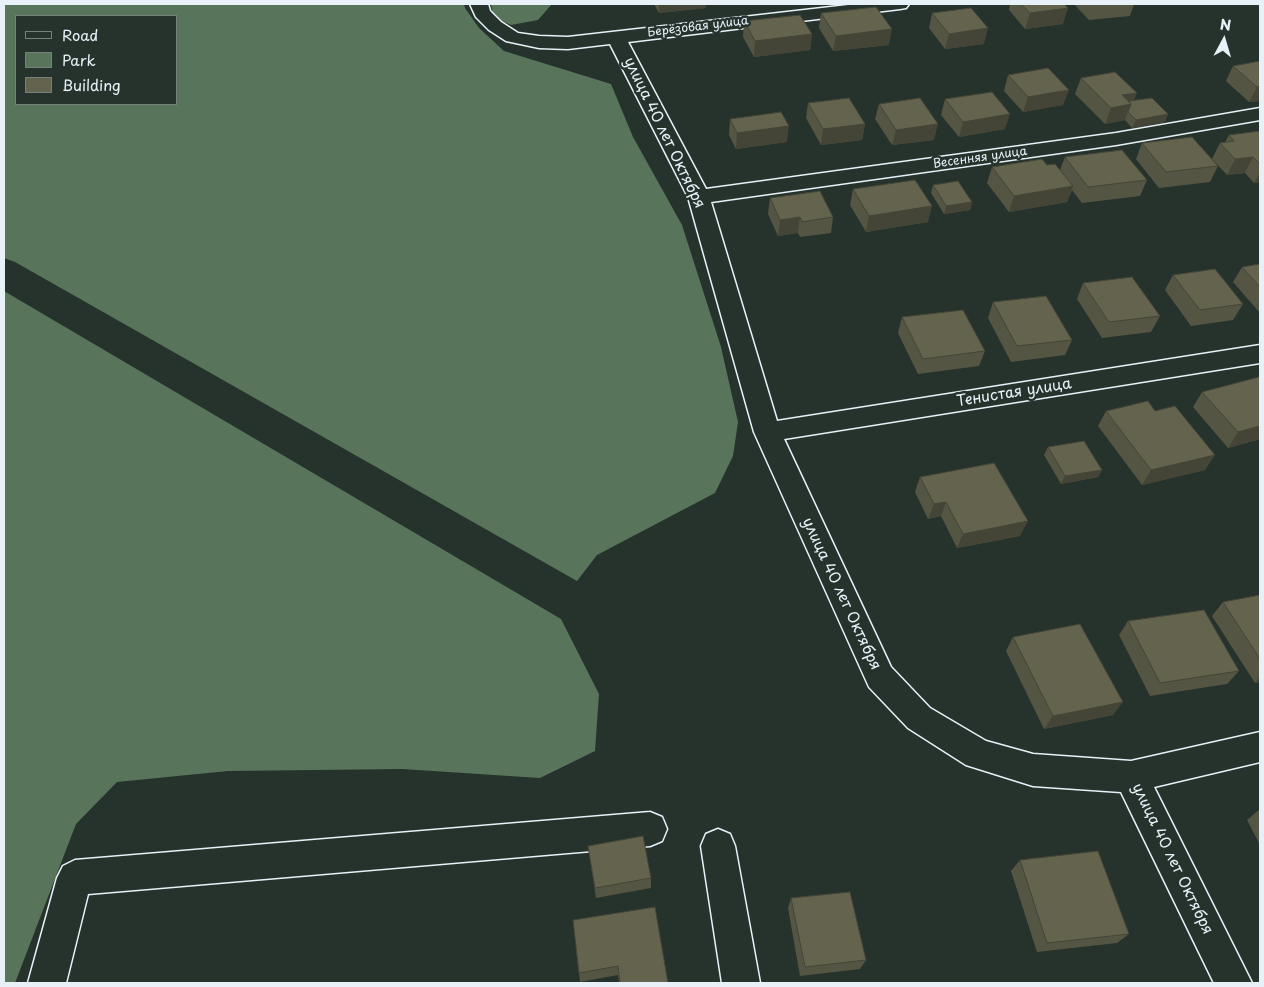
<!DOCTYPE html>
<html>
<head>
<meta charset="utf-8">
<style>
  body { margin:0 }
  #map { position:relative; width:1264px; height:987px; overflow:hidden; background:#26332d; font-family:"Playpen Sans",sans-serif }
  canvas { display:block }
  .frame { position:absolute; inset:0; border:5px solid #e8f1f8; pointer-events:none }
  .legend { position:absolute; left:15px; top:15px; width:162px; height:90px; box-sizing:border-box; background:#26332d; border:1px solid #747f7e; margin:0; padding:6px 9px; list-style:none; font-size:15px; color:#e8f1f8 }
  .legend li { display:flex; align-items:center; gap:10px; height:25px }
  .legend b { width:25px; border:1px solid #747f7e }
  .north { position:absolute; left:1199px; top:15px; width:50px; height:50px; -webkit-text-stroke:4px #26332d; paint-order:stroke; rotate:6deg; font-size:14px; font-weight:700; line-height:20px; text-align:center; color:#e8f1f8 }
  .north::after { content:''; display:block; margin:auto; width:18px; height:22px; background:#e8f1f8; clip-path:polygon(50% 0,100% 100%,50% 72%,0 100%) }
</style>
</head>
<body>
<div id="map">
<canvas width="1264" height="987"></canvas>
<div class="frame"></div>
<ul class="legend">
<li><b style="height:6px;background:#26332d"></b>Road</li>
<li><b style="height:14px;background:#58745a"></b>Park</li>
<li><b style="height:14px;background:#63634e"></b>Building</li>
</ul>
<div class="north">N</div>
</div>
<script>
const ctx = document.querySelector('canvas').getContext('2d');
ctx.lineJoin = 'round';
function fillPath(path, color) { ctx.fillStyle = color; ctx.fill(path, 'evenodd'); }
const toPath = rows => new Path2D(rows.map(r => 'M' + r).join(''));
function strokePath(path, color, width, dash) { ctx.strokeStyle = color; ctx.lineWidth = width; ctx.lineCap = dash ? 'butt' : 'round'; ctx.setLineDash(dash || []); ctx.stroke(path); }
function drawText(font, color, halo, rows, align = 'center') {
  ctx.font = font + ' "Playpen Sans",sans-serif'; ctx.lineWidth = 5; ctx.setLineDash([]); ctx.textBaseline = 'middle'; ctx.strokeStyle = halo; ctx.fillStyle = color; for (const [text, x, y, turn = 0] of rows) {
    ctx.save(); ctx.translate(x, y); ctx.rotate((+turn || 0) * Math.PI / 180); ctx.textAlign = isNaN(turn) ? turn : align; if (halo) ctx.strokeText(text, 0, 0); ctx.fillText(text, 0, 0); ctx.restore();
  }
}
fillPath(toPath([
  [4,4,464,4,465,8,479,28,504,51,611,84,633,137,682,225,721,347,738,422,733,456,715,493,597,555,577,581,15,262,4,258],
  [16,16,176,16,176,104,16,104],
  [491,4,552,4,538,20,511,25,493,17],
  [4,291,561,619,599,694,595,751,540,778,402,769,228,771,117,782,76,824,15,983,4,983]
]), '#58745a');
const street = toPath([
  [470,4,488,4,490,11,501,22,518,33,539,36,568,37,857,4,909,4,906,8,900,9,628,42,706,189,1116,133,1260,108,1260,120,1116,145,711,202,777,421,1260,345,1260,363,784,439,891,667,930,708,986,741,1033,754,1131,761,1260,732,1260,762,1154,787,1252,983,1214,983,1121,792,1033,786,966,765,908,728,869,687,754,432,688,197,610,44,568,49,539,48,506,41,489,30,476,17,470,4],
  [650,812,662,817,667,829,662,841,650,846,88,894,66,983,28,983,57,878,63,866,75,860,650,812],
  [718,829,730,834,735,846,760,983,722,983,701,846,706,834,718,829]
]);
strokePath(street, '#e8f1f8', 3);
fillPath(street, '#26332d');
fillPath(toPath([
  [654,4,706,4,706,8,659,13],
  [1010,4,1064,4,1063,24,1025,29,1009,10],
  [1074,4,1134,4,1130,16,1089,20],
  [821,13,889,45,833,51,819,28],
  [932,13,984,44,945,49,929,28],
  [744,21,812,34,810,50,754,57,743,37],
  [1260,62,1260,101,1249,102,1226,81,1233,66],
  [1008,75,1063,105,1023,112,1004,91],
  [1081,78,1168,114,1165,122,1132,128,1125,120,1105,124,1075,94],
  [945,99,1005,129,959,137,941,115],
  [808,103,865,124,862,140,821,145,806,118],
  [879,104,934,140,892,145,875,119],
  [730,119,787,142,736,149,729,135],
  [1260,131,1260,182,1254,183,1245,173,1227,175,1212,159,1220,143,1225,142,1229,135],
  [1142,143,1218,166,1210,182,1159,188,1136,159],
  [1065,157,1147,180,1140,196,1082,203,1072,190,1067,202,1009,212,987,183,992,167,1060,170],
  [933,185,972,202,970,210,944,214,931,193],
  [853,189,928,222,866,232,850,205],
  [770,198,833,217,831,233,800,237,798,233,778,236,768,214],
  [1260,264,1260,313,1233,282,1242,267],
  [1173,275,1243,304,1233,320,1191,326,1165,290],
  [1083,283,1160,316,1151,332,1102,338,1077,299],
  [993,302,1072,340,1065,355,1011,362,988,318],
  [902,317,985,351,979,366,918,374,898,333],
  [1202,392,1260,439,1228,448,1193,407],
  [1106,411,1155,411,1205,470,1142,485,1098,426],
  [1048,447,1102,470,1098,477,1061,484,1044,455],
  [920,477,1020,536,957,548,941,516,928,519,915,492],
  [1260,595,1260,682,1255,683,1212,616,1223,602],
  [1128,621,1239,671,1227,684,1150,696,1119,635],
  [1013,637,1113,715,1044,729,1006,651],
  [1260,809,1260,845,1247,820],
  [588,846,651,878,651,888,596,898],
  [1020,860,1129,934,1117,943,1037,952,1011,871],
  [791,898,866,960,860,969,800,976,788,908],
  [573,920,668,983,619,983,618,975,580,982]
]), '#555543');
fillPath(toPath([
  [659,4,706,4,706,8,659,13],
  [1068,8,1063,24,1025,29,1030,13],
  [988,28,984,44,945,49,949,34],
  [892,29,889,45,833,51,836,36],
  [812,34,810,50,754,57,755,41],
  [1260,86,1260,101,1249,102,1257,87],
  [1069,90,1063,105,1023,112,1028,97],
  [1137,93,1131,108,1129,109,1125,120,1105,124,1111,108,1122,95],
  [1010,114,1005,129,959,137,963,122],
  [1168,114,1165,122,1132,128,1136,120],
  [865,124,862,140,821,145,823,129],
  [938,124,934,140,892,145,896,130],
  [789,126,787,142,736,149,737,133],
  [1253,157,1245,173,1227,175,1235,159],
  [1260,172,1260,182,1254,183],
  [1073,186,1067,202,1009,212,1014,196],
  [972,202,970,210,944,214,946,206],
  [932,206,928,222,866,232,869,216],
  [800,217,798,233,778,236,780,220],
  [1260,426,1260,439,1228,448,1238,432],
  [1215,455,1205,470,1142,485,1151,470],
  [1102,470,1098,477,1061,484,1065,476],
  [946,502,941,516,928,519,934,504],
  [1028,521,1020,536,957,548,963,534],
  [1260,677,1260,682,1255,683],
  [1123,702,1113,715,1044,729,1053,716]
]), '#454537');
const building = toPath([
  [1021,4,1064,4,1068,8,1030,13,1021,4],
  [876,7,892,29,836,36,821,13,876,7],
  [971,8,988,28,949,34,932,13,971,8],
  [800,15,812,34,755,41,744,21,800,15],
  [1260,61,1260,86,1257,87,1233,66,1260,61],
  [1048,68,1069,90,1028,97,1008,75,1048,68],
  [1115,72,1137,93,1122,95,1131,104,1111,108,1081,78,1115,72],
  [992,92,1010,114,963,122,945,99,992,92],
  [849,98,865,124,823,129,808,103,849,98],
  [920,98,938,124,896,130,879,104,920,98],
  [1152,98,1168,114,1136,120,1128,112,1131,104,1129,101,1152,98],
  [781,112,789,126,737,133,730,119,781,112],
  [1260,131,1260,164,1253,157,1235,159,1220,143,1234,141,1229,135,1260,131],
  [1192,137,1218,166,1166,172,1142,143,1192,137],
  [1122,150,1147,180,1088,187,1065,157,1122,150],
  [1042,159,1047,165,1055,164,1073,186,1014,196,992,167,1042,159],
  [915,180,932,206,869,216,853,189,915,180],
  [958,181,972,202,946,206,933,185,958,181],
  [820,191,833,217,802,222,800,217,780,220,770,198,820,191],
  [1260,264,1260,287,1242,267,1260,264],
  [1215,269,1243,304,1200,310,1173,275,1215,269],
  [1132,277,1160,316,1109,322,1083,283,1132,277],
  [1046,296,1072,340,1017,346,993,302,1046,296],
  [963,310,985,351,923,359,902,317,963,310],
  [1259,377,1260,379,1260,426,1238,432,1202,392,1259,377],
  [1148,401,1155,411,1175,406,1215,455,1151,470,1106,411,1148,401],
  [1084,441,1102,470,1065,476,1048,447,1084,441],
  [994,463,1028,521,963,534,946,502,934,504,920,477,994,463],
  [1260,595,1260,659,1223,602,1260,595],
  [1204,610,1239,671,1160,683,1128,621,1204,610],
  [1080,624,1123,702,1053,716,1013,637,1080,624],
  [643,836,651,878,595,888,588,846,643,836],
  [1098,851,1129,934,1047,943,1020,860,1098,851],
  [850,892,866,960,805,967,791,898,850,892],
  [655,907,668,983,620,983,618,966,579,973,573,920,655,907]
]);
fillPath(building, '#63634e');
strokePath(building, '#454537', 1);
drawText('12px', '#e8f1f8', '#26332d', [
  ["Берёзовая улица",698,27,-7],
  ["Весенняя улица",980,158,-8]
]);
drawText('15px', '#e8f1f8', '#26332d', [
  ["улица 40 лет Октября",664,133,64],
  ["Тенистая улица",1014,393,-9],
  ["улица 40 лет Октября",841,594,65],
  ["улица 40 лет Октября",1172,859,64]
]);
</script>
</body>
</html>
